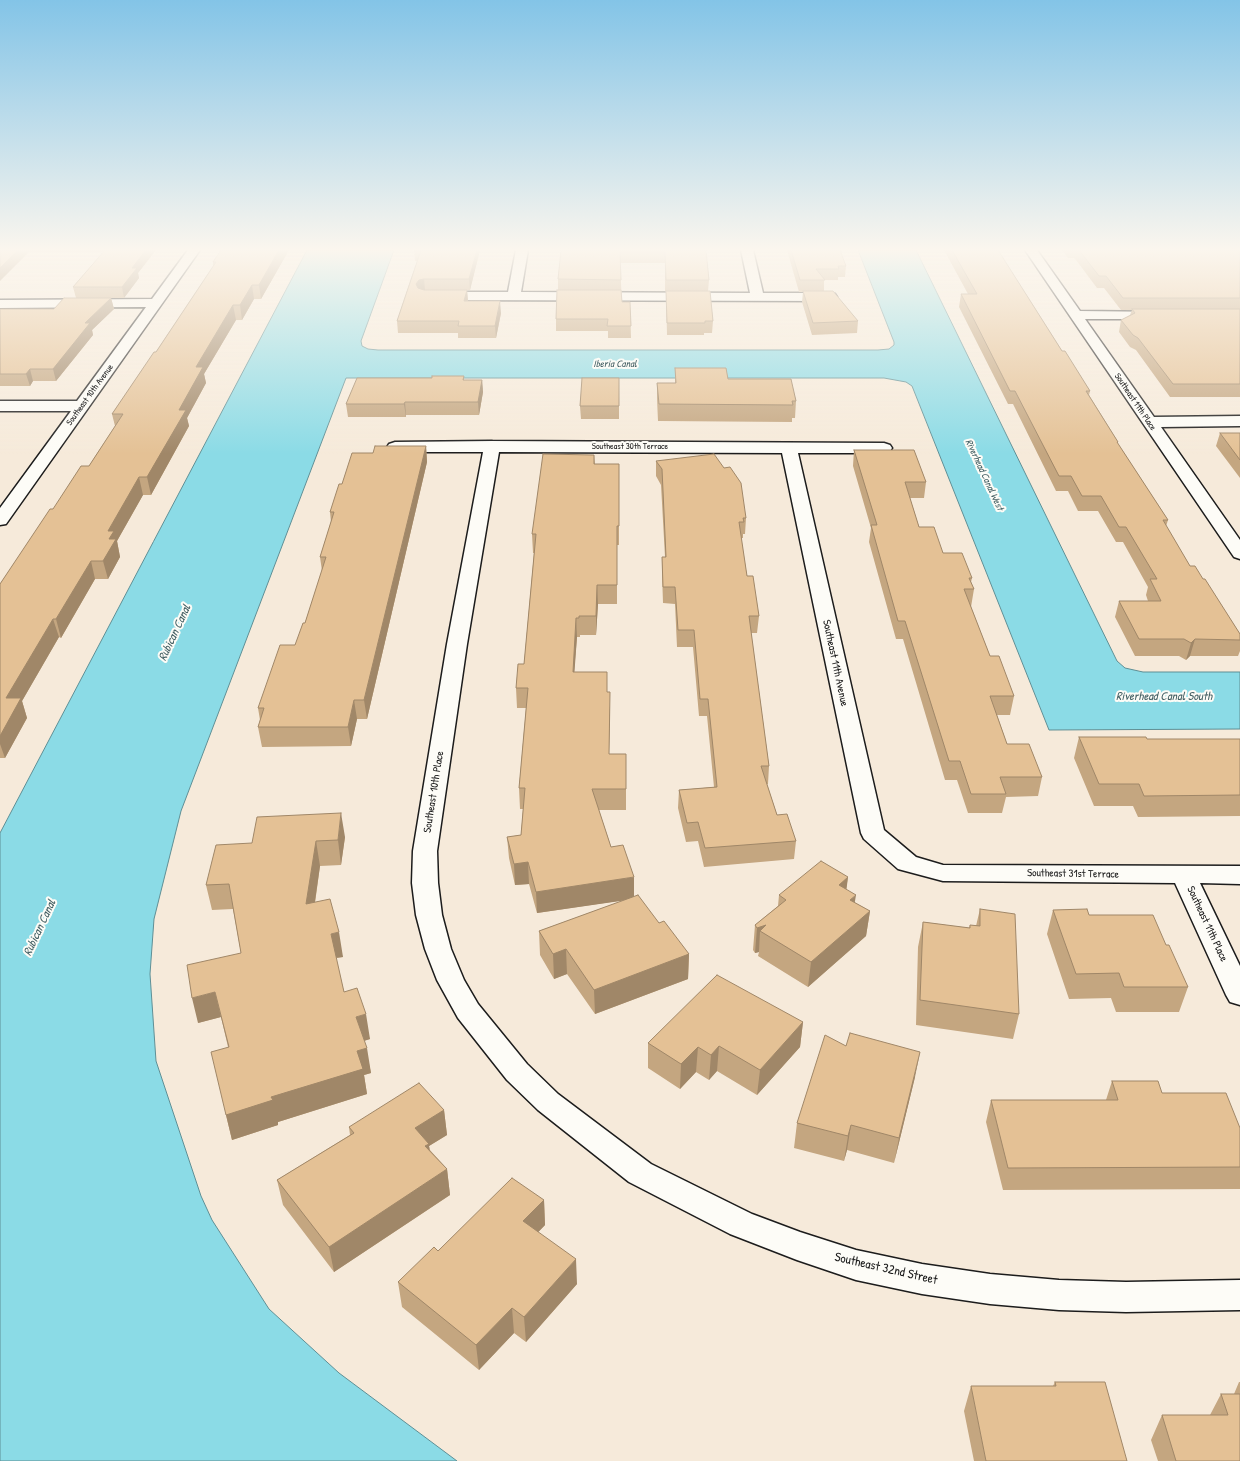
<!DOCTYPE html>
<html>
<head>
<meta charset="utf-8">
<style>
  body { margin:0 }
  canvas { display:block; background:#f6eada }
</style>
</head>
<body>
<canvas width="1240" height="1461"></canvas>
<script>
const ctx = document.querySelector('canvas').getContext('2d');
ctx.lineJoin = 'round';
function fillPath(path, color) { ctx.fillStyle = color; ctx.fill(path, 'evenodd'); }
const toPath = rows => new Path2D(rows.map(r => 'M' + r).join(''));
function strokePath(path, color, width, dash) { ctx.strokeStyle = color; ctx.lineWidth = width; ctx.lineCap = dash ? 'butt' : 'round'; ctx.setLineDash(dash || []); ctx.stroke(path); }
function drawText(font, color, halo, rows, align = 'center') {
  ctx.font = font + ' "Patrick Hand",sans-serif'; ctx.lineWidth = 4; ctx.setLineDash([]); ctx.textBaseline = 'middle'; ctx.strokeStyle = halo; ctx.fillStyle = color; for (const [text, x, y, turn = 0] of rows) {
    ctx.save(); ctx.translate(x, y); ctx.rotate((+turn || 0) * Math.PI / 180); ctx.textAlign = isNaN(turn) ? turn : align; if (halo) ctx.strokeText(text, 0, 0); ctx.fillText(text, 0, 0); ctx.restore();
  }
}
const water = toPath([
  [307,250,394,250,361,341,362,346,368,349,378,350,878,350,889,349,894,345,894,342,858,250,916,250,1117,661,1125,668,1143,672,1240,672,1240,729,1049,730,912,386,906,382,884,378,346,378,181,811,154,919,150,974,156,1061,201,1196,212,1220,269,1309,339,1373,457,1461,0,1461,0,833,307,250]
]);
fillPath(water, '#8bdbe6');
strokePath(water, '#5f8f95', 1);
const street = toPath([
  [188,250,200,250,6,524,0,525,0,508,71,411,0,411,0,401,77,401,146,307,0,308,0,300,152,299,188,250],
  [516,250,528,250,521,292,750,293,741,250,753,250,763,293,830,293,835,294,837,297,835,300,830,301,438,300,433,299,431,296,433,293,438,292,508,292,516,250],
  [1025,250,1037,250,1080,311,1166,312,1168,315,1166,318,1161,319,1085,319,1154,417,1240,416,1240,426,1161,427,1240,540,1240,559,1234,557,1025,250],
  [492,441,884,443,890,445,892,448,890,451,884,453,798,453,884,830,916,857,943,865,1240,866,1240,884,1200,883,1240,966,1240,1005,1230,1002,1226,995,1175,883,943,881,898,869,864,839,861,833,782,453,499,452,467,644,437,851,438,883,442,915,451,949,464,980,478,1004,527,1064,558,1094,651,1164,752,1214,800,1232,856,1250,922,1264,990,1274,1059,1280,1126,1282,1240,1280,1240,1310,1126,1312,1059,1310,990,1304,922,1294,856,1280,797,1260,730,1234,629,1182,538,1110,507,1080,458,1018,437,980,425,949,416,915,412,883,413,851,447,644,483,452,395,452,389,450,387,447,389,444,395,442,492,441]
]);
strokePath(street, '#1c1c1c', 3);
fillPath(street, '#fdfcf7');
fillPath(toPath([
  [0,250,156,250,138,273,139,278,124,298,111,298,114,309,92,330,93,335,56,381,33,381,30,386,0,386,0,309,54,309,76,298,73,287,103,252,29,252],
  [221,250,289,250,261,299,254,299,242,320,236,320,204,374,206,383,187,418,189,426,151,495,143,495,117,541,120,557,108,579,95,579,61,638,59,637,22,701,27,718,5,758,0,758,0,584,53,509,89,466,115,426,112,414,156,352,213,266,213,262],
  [414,250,480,250,470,290,467,290,468,301,501,313,496,338,458,338,458,333,398,333,397,321,417,261,415,261],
  [561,250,706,250,709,280,708,291,713,321,712,333,704,333,704,335,667,335,666,291,665,291,665,263,620,263,622,302,630,302,631,338,608,338,608,331,556,331,556,319,558,290,558,279],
  [787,250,842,250,842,256,846,266,845,277,838,277,838,280,824,280,824,291,858,321,857,333,812,335,802,302,803,292,799,292],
  [934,250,998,250,1062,351,1090,391,1089,395,1118,442,1118,444,1168,520,1166,526,1190,566,1203,579,1240,634,1240,651,1238,656,1190,656,1186,660,1179,656,1135,656,1115,617,1119,601,1148,601,1146,595,1148,587,1123,542,1116,542,1098,511,1078,511,1068,491,1056,491,1013,404,1008,404,959,307,961,294,968,294,944,250],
  [1062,250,1240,250,1240,397,1170,397,1136,350,1130,347,1119,332,1121,320,1130,315,1132,310,1121,310,1104,288,1097,288,1076,260,1074,258,1068,258],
  [675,368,728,379,796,401,795,418,792,418,792,422,658,421,657,399,657,383,675,383],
  [464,376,464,380,482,380,483,392,479,415,406,415,406,417,348,417,346,404,432,378],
  [619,378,619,419,581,419,580,406],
  [1220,433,1240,433,1240,478,1216,446],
  [426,446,427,462,367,719,357,719,351,746,262,747,258,727,260,720,258,708,295,645,305,623,322,571,320,557,331,522,330,512,342,484,373,453],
  [854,450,926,482,924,498,910,498,919,527,943,553,972,578,971,582,974,589,971,607,990,656,1014,696,1010,715,997,715,1007,744,1042,777,1038,796,1006,797,1002,813,968,813,957,780,945,780,903,639,896,639,869,542,871,528,853,466],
  [594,455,595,464,619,464,619,545,617,545,617,604,598,604,596,635,580,635,580,637,577,637,574,672,607,692,610,712,609,754,626,754,626,810,599,810,611,847,634,897,689,954,688,979,595,1014,567,974,554,979,540,955,539,931,625,900,537,913,529,884,515,885,509,858,507,837,521,835,523,809,520,809,519,788,526,708,517,708,516,688,524,664,534,553,533,553,532,534],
  [656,461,746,518,745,534,743,534,743,538,741,538,747,576,759,616,757,633,751,633,769,766,768,784,767,784,777,815,796,841,794,859,704,867,698,841,686,842,678,808,679,790,714,787,707,716,699,716,693,647,677,647,675,604,663,603,662,573,662,557,665,557,661,485,656,476],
  [1079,737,1147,739,1240,739,1240,816,1138,817,1133,806,1094,806,1074,758],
  [345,837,341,865,320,866,315,903,343,957,336,958,344,992,370,1039,364,1041,371,1073,364,1075,367,1094,278,1122,278,1125,232,1140,226,1115,228,1047,221,1017,198,1023,241,953,233,909,212,910,206,885,252,843],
  [848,877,846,889,854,902,870,911,866,936,808,987,758,956,759,952,755,953,753,950,755,925,778,906,779,895],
  [980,909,1019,1014,1013,1039,916,1025,918,947,923,922,969,928,970,925,976,926],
  [1053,910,1089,915,1166,945,1188,987,1179,1012,1116,1012,1111,998,1069,999,1047,934],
  [803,1022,800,1047,757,1095,717,1071,709,1080,696,1072,680,1089,648,1068,648,1043],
  [846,1046,915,1077,894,1163,847,1150,844,1161,794,1148,797,1123],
  [1112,1081,1162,1093,1240,1128,1240,1189,1003,1190,986,1122,991,1100,1106,1100],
  [444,1110,447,1135,429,1146,430,1150,447,1169,450,1195,334,1272,283,1205,277,1180,350,1135,349,1127],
  [544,1200,545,1225,538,1232,577,1284,526,1342,514,1333,479,1370,402,1307,398,1282,438,1251],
  [1055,1382,1127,1461,974,1461,964,1411,971,1386,1053,1386],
  [1239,1382,1240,1382,1240,1461,1158,1461,1151,1440,1162,1415,1210,1415,1221,1394,1234,1394]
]), '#c4a680');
fillPath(toPath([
  [18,250,28,250,29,252,0,281,0,268],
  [146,250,156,250,138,273,139,278,124,298,122,287,132,268],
  [279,250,289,250,261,299,259,285],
  [477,250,480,250,470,290,469,279],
  [424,279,425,290,417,295,416,284,419,280],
  [252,285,254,299,242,320,240,305],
  [467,290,468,302,464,301],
  [111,298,114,309,92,330,93,335,56,381,53,369,85,323],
  [500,301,501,313,496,338,495,326],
  [233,305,236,320,204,374,206,383,187,418,189,426,151,495,147,477,179,410,196,367],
  [30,369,33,381,30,386,26,374],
  [482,380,483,392,479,415,478,402],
  [405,402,406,415,406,417,404,404],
  [426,446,427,462,367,719,364,700],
  [139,477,143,495,117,541,120,557,108,579,103,561,108,531],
  [91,561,95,579,61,638,56,619],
  [597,585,598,604,596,635,596,616],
  [576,618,577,637,573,692,573,672],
  [53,619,59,637,22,701,27,718,5,758,0,744,0,736,6,698],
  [1195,639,1190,656,1186,660,1191,643],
  [354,700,357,719,351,746,348,727],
  [341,813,345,837,341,865,338,840],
  [316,841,320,866,311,929,306,904],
  [528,862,529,884,515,885,514,864],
  [634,877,634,899,537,913,536,892],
  [848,877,845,901,839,885],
  [856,895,852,919,850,900],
  [870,911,866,936,808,987,811,962],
  [766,925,760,931,759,952,755,953,757,928],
  [339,932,343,957,335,958,331,934],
  [566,949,567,974,554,979,553,954],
  [689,954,688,979,595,1014,594,990],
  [215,992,221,1017,198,1023,192,998],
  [366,1014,370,1039,360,1042,356,1017],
  [803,1022,800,1047,757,1095,760,1070],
  [719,1046,717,1071,709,1080,711,1055],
  [698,1047,696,1072,680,1089,681,1064],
  [367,1048,371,1073,364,1075,367,1094,278,1122,278,1125,232,1140,226,1115,271,1097,357,1051],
  [920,1052,915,1077,894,1163,899,1138],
  [444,1110,447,1135,429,1146,432,1169,415,1128],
  [851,1125,847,1150,844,1161,848,1136],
  [447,1169,450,1195,334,1272,329,1247],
  [544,1200,545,1225,525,1246,523,1221],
  [576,1259,577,1284,526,1342,524,1317],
  [512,1308,514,1333,479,1370,476,1345]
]), '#a08768');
const building = toPath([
  [0,250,18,250,0,268,0,250],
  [105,250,146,250,132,268,137,268,122,287,73,287,105,250],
  [221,250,279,250,259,285,252,285,240,305,233,305,196,367,203,367,179,410,186,410,147,477,139,477,108,531,114,531,109,539,116,539,103,561,91,561,56,619,53,619,6,698,21,698,0,736,0,584,50,509,53,509,81,466,89,466,123,414,112,414,154,352,156,352,216,262,213,262,221,250],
  [414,250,477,250,469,279,424,279,419,280,416,284,418,288,424,290,467,290,464,301,500,301,495,326,458,326,459,321,397,321,421,250,414,250],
  [561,250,706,250,709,280,666,280,665,252,620,252,621,280,558,279,561,250],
  [791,250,840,250,846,266,838,266,839,269,816,269,825,280,800,280,791,250],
  [952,250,998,250,1062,351,1065,351,1090,391,1086,391,1118,442,1117,442,1168,520,1163,520,1190,566,1195,566,1203,579,1205,579,1240,634,1240,640,1195,639,1191,643,1184,639,1139,639,1119,601,1161,601,1150,579,1157,579,1126,527,1119,527,1101,496,1082,496,1071,476,1059,476,1015,391,1010,391,961,294,977,294,952,250],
  [1079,250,1240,250,1240,298,1123,298,1106,276,1099,276,1079,250],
  [557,290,621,290,622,302,630,302,631,326,607,326,608,319,556,319,557,290],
  [666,291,710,291,713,321,705,321,705,323,667,323,666,291],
  [803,291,833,291,858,321,813,323,803,291],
  [64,298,111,298,85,323,90,323,53,369,30,369,26,374,0,374,0,309,54,309,64,298],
  [1132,309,1240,309,1240,384,1173,384,1138,338,1133,335,1121,320,1135,313,1132,309],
  [675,368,726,368,728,379,791,379,796,401,792,401,793,405,659,404,657,383,676,383,675,368],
  [432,376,464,376,463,380,482,380,478,402,405,402,404,404,346,404,357,378,432,378,432,376],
  [582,378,619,378,619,406,580,406,582,378],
  [1220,433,1240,433,1240,460,1220,433],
  [375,446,426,446,364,700,354,700,348,727,258,727,264,708,258,708,280,645,295,645,303,623,305,623,326,557,320,557,334,512,330,512,339,484,342,484,352,453,373,453,375,446],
  [854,450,914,450,926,482,905,482,919,527,934,527,943,553,962,553,972,578,969,578,974,589,964,589,990,656,999,656,1014,696,990,696,1007,744,1029,744,1042,777,1000,777,1006,794,971,794,960,761,949,761,905,621,898,621,871,525,877,525,854,450],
  [543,454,594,455,594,464,619,464,619,526,617,526,617,585,597,585,596,616,579,616,579,618,576,618,573,672,607,672,607,692,610,692,609,754,626,754,626,789,592,789,611,847,623,845,634,877,536,892,528,862,514,864,507,837,521,835,525,788,519,788,528,688,516,688,518,664,524,664,536,534,532,534,543,454],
  [714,454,724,468,730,467,741,483,746,518,743,518,744,522,739,522,747,576,753,576,759,616,749,616,769,766,761,766,777,815,787,814,796,841,705,848,698,822,687,823,679,790,717,787,708,699,700,699,694,630,678,630,675,587,663,587,662,557,666,557,662,469,656,461,714,454],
  [1079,737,1146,737,1147,739,1240,739,1240,795,1144,796,1139,784,1099,784,1079,737],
  [341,813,338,840,316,841,306,904,330,899,339,932,331,934,344,992,357,988,366,1014,356,1017,367,1048,357,1051,363,1069,271,1097,273,1100,226,1115,211,1052,229,1047,215,992,192,998,187,965,241,953,229,884,206,885,216,845,252,843,257,817,341,813],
  [821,861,848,877,839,885,856,895,850,900,870,911,811,962,760,931,766,925,757,928,755,925,786,900,779,895,821,861],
  [638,895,659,923,664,921,689,954,594,990,566,949,553,954,539,931,638,895],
  [980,909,1015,914,1019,1014,920,1000,923,922,970,928,970,925,980,926,980,909],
  [1087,909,1089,915,1153,915,1166,945,1169,945,1188,987,1124,987,1119,973,1076,974,1053,910,1087,909],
  [717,975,803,1022,760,1070,719,1046,711,1055,698,1047,681,1064,648,1043,717,975],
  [850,1033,920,1052,899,1138,851,1125,848,1136,797,1123,825,1035,846,1046,850,1033],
  [1112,1081,1158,1081,1162,1093,1226,1093,1240,1128,1240,1167,1008,1168,991,1100,1118,1100,1112,1081],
  [419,1083,444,1110,415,1128,429,1144,425,1146,447,1169,329,1247,277,1180,354,1133,349,1127,419,1083],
  [512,1178,544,1200,523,1221,576,1259,524,1317,512,1308,476,1345,398,1282,434,1247,438,1251,512,1178],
  [1055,1382,1105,1382,1127,1461,986,1461,971,1386,1056,1386,1055,1382],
  [1221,1394,1240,1394,1240,1461,1176,1461,1162,1415,1228,1415,1221,1394]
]);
fillPath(building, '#e4c195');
strokePath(building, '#a08768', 1);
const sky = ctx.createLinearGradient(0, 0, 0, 454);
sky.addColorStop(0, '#83c4e7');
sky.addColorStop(0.55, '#fbf6ee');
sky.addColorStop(1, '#fbf6ee00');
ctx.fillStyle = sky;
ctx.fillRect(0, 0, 1240, 454);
drawText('9px', '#1c1c1c', '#fdfcf7', [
  ["Southeast 10th Avenue",90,395,-54],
  ["Southeast 11th Place",1135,402,56],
  ["Southeast 30th Terrace",630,447]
]);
drawText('italic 10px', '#435f63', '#fdfcf7', [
  ["Iberia Canal",615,364],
  ["Riverhead Canal West",984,475,65]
]);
drawText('11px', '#1c1c1c', '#fdfcf7', [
  ["Southeast 11th Avenue",835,663,78],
  ["Southeast 10th Place",434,792,-81],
  ["Southeast 31st Terrace",1073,874,1],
  ["Southeast 11th Place",1207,924,65]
]);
drawText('italic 12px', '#435f63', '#fdfcf7', [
  ["Rubican Canal",175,633,-65],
  ["Riverhead Canal South",1164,697],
  ["Rubican Canal",40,928,-65]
]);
drawText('13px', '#1c1c1c', '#fdfcf7', [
  ["Southeast 32nd Street",886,1269,13]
]);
</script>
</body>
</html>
